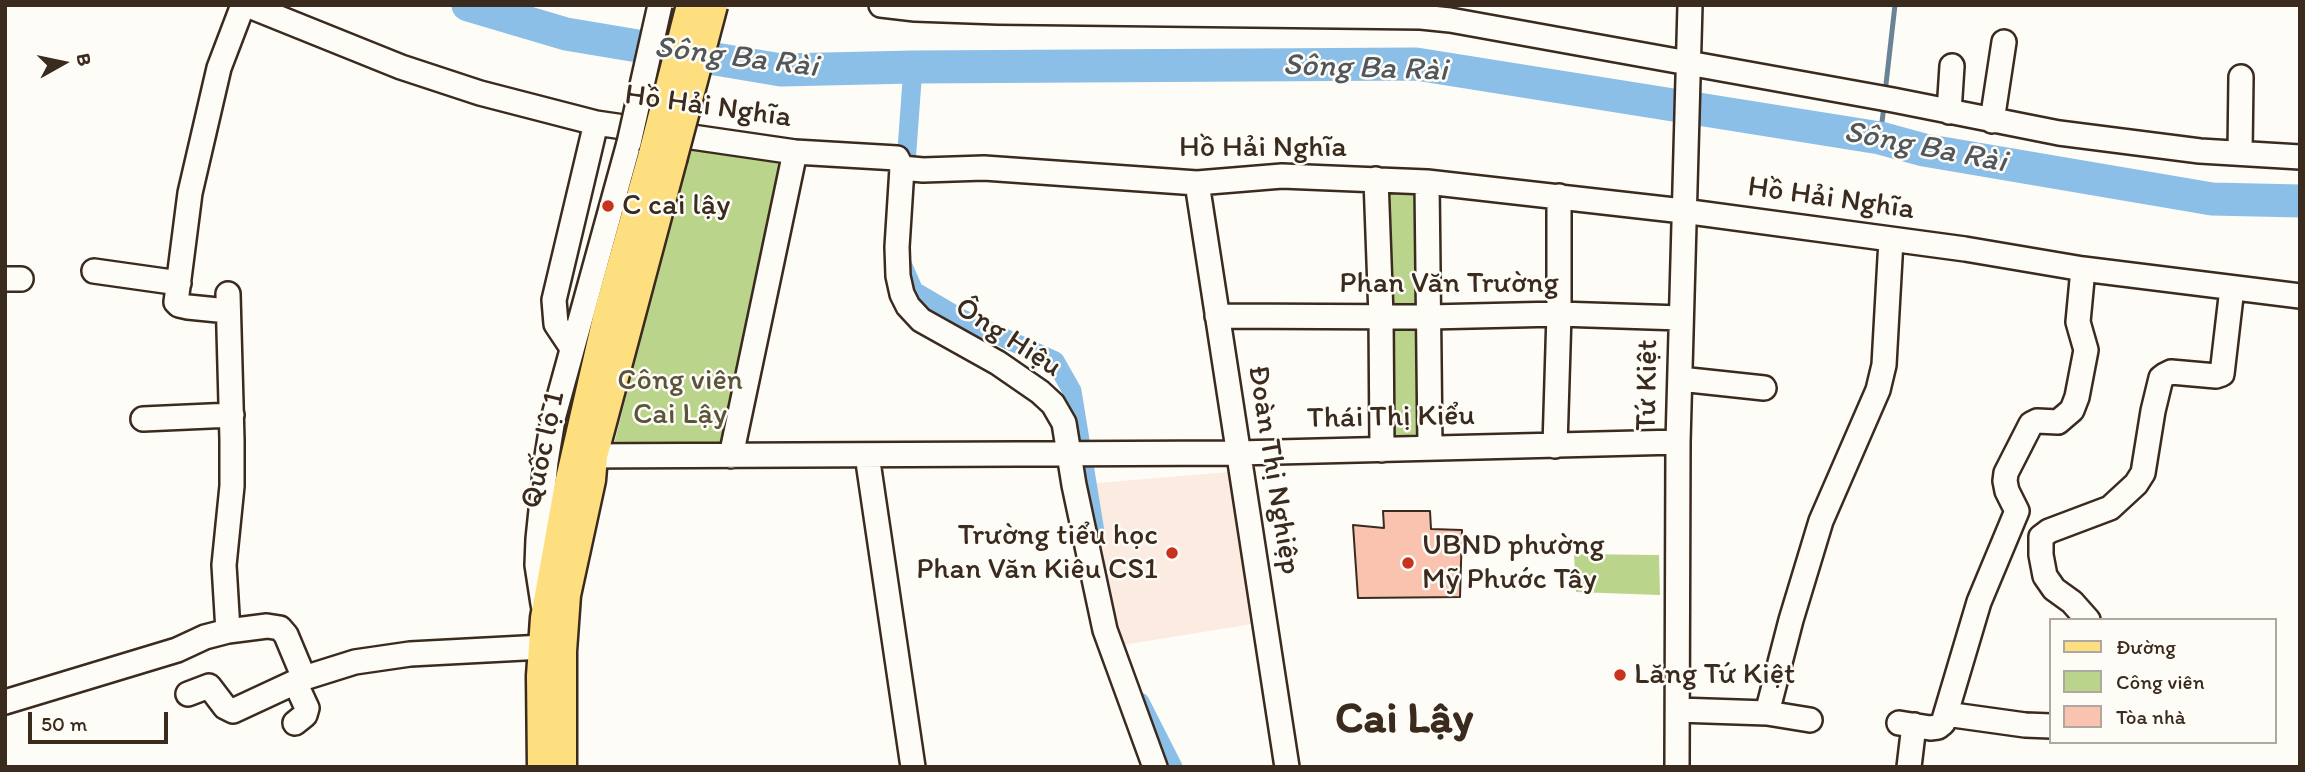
<!DOCTYPE html>
<html>
<head>
<meta charset="utf-8">
<style>
  body { margin:0 }
  #map { position:relative; width:2305px; height:772px; overflow:hidden; background:#fdfcf7; font-family:Itim,sans-serif }
  canvas { display:block }
  .frame { position:absolute; inset:0; border:7px solid #3b2a1e; pointer-events:none }
  .legend { position:absolute; left:2049px; top:618px; width:228px; height:126px; box-sizing:border-box; background:#fdfcf7; border:2px solid #afa8a0; margin:0; padding:9px 12px; list-style:none; font-size:21px; color:#3b2a1e }
  .legend li { display:flex; align-items:center; gap:14px; height:35px }
  .legend b { width:35px; border:2px solid #afa8a0 }
  .north { position:absolute; left:28px; top:28px; width:70px; height:70px; -webkit-text-stroke:5px #fdfcf7; paint-order:stroke; rotate:81deg; font-size:19px; font-weight:700; line-height:28px; text-align:center; color:#3b2a1e }
  .north::after { content:''; display:block; margin:auto; width:24px; height:32px; background:#3b2a1e; clip-path:polygon(50% 0,100% 100%,50% 72%,0 100%) }
  .scale { position:absolute; left:28px; top:712px; width:140px; height:32px; box-sizing:border-box; border:4px solid #3b2a1e; border-top:0; padding-left:9px; font-size:21px; line-height:24px; white-space:nowrap; color:#3b2a1e; -webkit-text-stroke:5px #fdfcf7; paint-order:stroke }
</style>
</head>
<body>
<div id="map">
<canvas width="2305" height="772"></canvas>
<div class="frame"></div>
<ul class="legend">
<li><b style="height:9px;background:#fedf80"></b>Đường</li>
<li><b style="height:19px;background:#bbd48b"></b>Công viên</li>
<li><b style="height:19px;background:#fac3af"></b>Tòa nhà</li>
</ul>
<div class="north">B</div>
<div class="scale">50 m</div>
</div>
<script>
const ctx = document.querySelector('canvas').getContext('2d');
ctx.lineJoin = 'round';
function fillPath(path, color) { ctx.fillStyle = color; ctx.fill(path, 'evenodd'); }
const toPath = rows => new Path2D(rows.map(r => 'M' + r).join(''));
function strokePath(path, color, width, dash) { ctx.strokeStyle = color; ctx.lineWidth = width; ctx.lineCap = dash ? 'butt' : 'round'; ctx.setLineDash(dash || []); ctx.stroke(path); }
function drawText(font, color, halo, rows, align = 'center') {
  ctx.font = font + ' Itim,sans-serif'; ctx.lineWidth = 5; ctx.setLineDash([]); ctx.textBaseline = 'middle'; ctx.strokeStyle = halo; ctx.fillStyle = color; for (const [text, x, y, turn = 0] of rows) {
    ctx.save(); ctx.translate(x, y); ctx.rotate((+turn || 0) * Math.PI / 180); ctx.textAlign = isNaN(turn) ? turn : align; if (halo) ctx.strokeText(text, 0, 0); ctx.fillText(text, 0, 0); ctx.restore();
  }
}
fillPath(toPath([
  [1241,471,1264,622,1111,647,1074,485]
]), '#fcebe1');
fillPath(toPath([
  [694,124,792,148,720,456,611,456],
  [1376,179,1427,182,1430,448,1382,450],
  [1574,554,1659,555,1660,595,1576,592]
]), '#bbd48b');
strokePath(toPath([
  [1885,93,1895,5],
  [1880,138,1884,106]
]), '#6b8397', 5);
strokePath(toPath([
  [905,177,913,67],
  [903,266,914,291,960,318,1055,361,1072,391,1096,538],
  [1140,702,1173,767]
]), '#8bbfe8', 19);
strokePath(toPath([
  [468,5,566,34,781,70,913,67,1416,64,1880,138,1924,150,2212,199,2300,201]
]), '#8bbfe8', 33);
const building = toPath([
  [1383,511,1430,511,1431,529,1462,530,1460,597,1358,598,1353,525,1384,528,1383,511]
]);
fillPath(building, '#fac3af');
strokePath(building, '#3b2a1e', 2);
const minor = toPath([
  [247,5,401,67,480,93,596,123,795,152,897,158,902,168],
  [881,5,915,9,998,12,1421,17,1450,20,1893,100,2059,133,2200,151,2300,157],
  [1949,112,1952,66],
  [1992,121,2004,42],
  [2240,153,2241,77],
  [902,168,923,170,984,168,1197,183,1282,176,1427,182,1683,211,1965,249,2083,269,2300,296],
  [902,168,897,247,898,276,902,294,908,306,921,320,998,363,1040,392,1053,404,1064,423,1074,485,1105,630,1155,767],
  [1376,179,1381,316,1382,450],
  [1427,182,1430,448],
  [1197,183,1287,767],
  [94,271,179,283],
  [5,279,21,279],
  [228,311,188,307,179,305,176,302,190,193,219,68,243,5],
  [1217,316,1429,317,1559,314,1681,318],
  [572,348,556,324,554,300,596,123],
  [1680,379,1764,388],
  [143,419,232,415],
  [1555,446,1559,314,1559,196],
  [867,455,913,767],
  [577,456,1238,453,1678,442],
  [731,456,795,152],
  [543,604,537,565,538,539,546,462,553,419,629,143],
  [2088,620,2072,602,2054,589,2045,576,2041,555,2041,537,2049,531,2110,508,2136,484,2143,473,2153,411,2161,378,2165,375,2171,372,2216,376,2222,374,2232,288],
  [228,631,267,626,280,628,286,635,304,678],
  [295,682,307,708,305,715,295,723],
  [188,694,209,686,225,707,233,711,304,678,355,662,410,654,543,647],
  [5,702,177,650,205,637,228,631,224,565,232,486,232,440,228,294],
  [1678,710,1767,713,1810,720],
  [1767,713,1791,620,1821,521,1878,390,1884,365,1891,240],
  [1946,714,2025,725,2051,726],
  [1899,723,1930,728,1938,727,1943,723,1979,602,2017,511,2007,491,2005,481,2006,473,2031,424,2037,421,2058,422,2072,410,2077,397,2086,350,2078,322,2083,269],
  [1677,767,1678,442,1690,5],
  [1909,767,1914,725]
]);
const major = toPath([
  [542,767,541,676,545,618,569,484,608,314,653,154],
  [562,767,562,651,566,595,591,480,593,456,672,160]
]);
strokePath(minor, '#3b2a1e', 28);
strokePath(major, '#3b2a1e', 33);
strokePath(minor, '#fdfcf7', 23);
strokePath(major, '#fedf80', 28);
const minorBridge = toPath([
  [629,143,660,5]
]);
const majorBridge = toPath([
  [653,154,691,5],
  [672,160,713,5]
]);
strokePath(minorBridge, '#3b2a1e', 28, []);
strokePath(majorBridge, '#3b2a1e', 33, []);
strokePath(minorBridge, '#fdfcf7', 23);
strokePath(majorBridge, '#fedf80', 28);
for (const [x, y, r, color] of [
  [608,206,7,"#c8321e"],
  [1172,553,7,"#c8321e"],
  [1408,563,7,"#c8321e"],
  [1620,675,7,"#c8321e"]
]) { const dot = new Path2D(); dot.arc(x, y, r, 0, 2 * Math.PI); ctx.fillStyle = color; ctx.fill(dot); strokePath(dot, '#fdfcf7', 2.5); }
drawText('30px', '#3b2a1e', '#fdfcf7', [
  ["Hồ Hải Nghĩa",708,107,8],
  ["Hồ Hải Nghĩa",1263,148],
  ["Hồ Hải Nghĩa",1831,199,8],
  ["Phan Văn Trường",1449,284],
  ["Ông Hiệu",1008,338,33],
  ["Tứ Kiệt",1648,385,-89],
  ["Thái Thị Kiểu",1391,418,-1],
  ["Quốc lộ 1",544,450,-78],
  ["Đoàn Thị Nghiệp",1273,470,81]
]);
drawText('30px', '#3b2a1e', '#fdfcf7', [
  ["C cai lậy",622,206],
  ["Trường tiểu học",1158,536,"right"],
  ["Phan Văn Kiêu CS1",1158,570,"right"],
  ["UBND phường",1422,546],
  ["Mỹ Phước Tây",1422,580],
  ["Lăng Tứ Kiệt",1634,675]
], 'left');
drawText('30px', '#5b5439', '#fdfcf7', [
  ["Công viên",680,381],
  ["Cai Lậy",680,415]
]);
drawText('italic 32px', '#53575b', '#fdfcf7', [
  ["Sông Ba Rài",736,58,7],
  ["Sông Ba Rài",1365,69,2],
  ["Sông Ba Rài",1925,148,11]
]);
drawText('bold 44px', '#3b2a1e', '#fdfcf7', [
  ["Cai Lậy",1404,721]
]);
</script>
</body>
</html>
